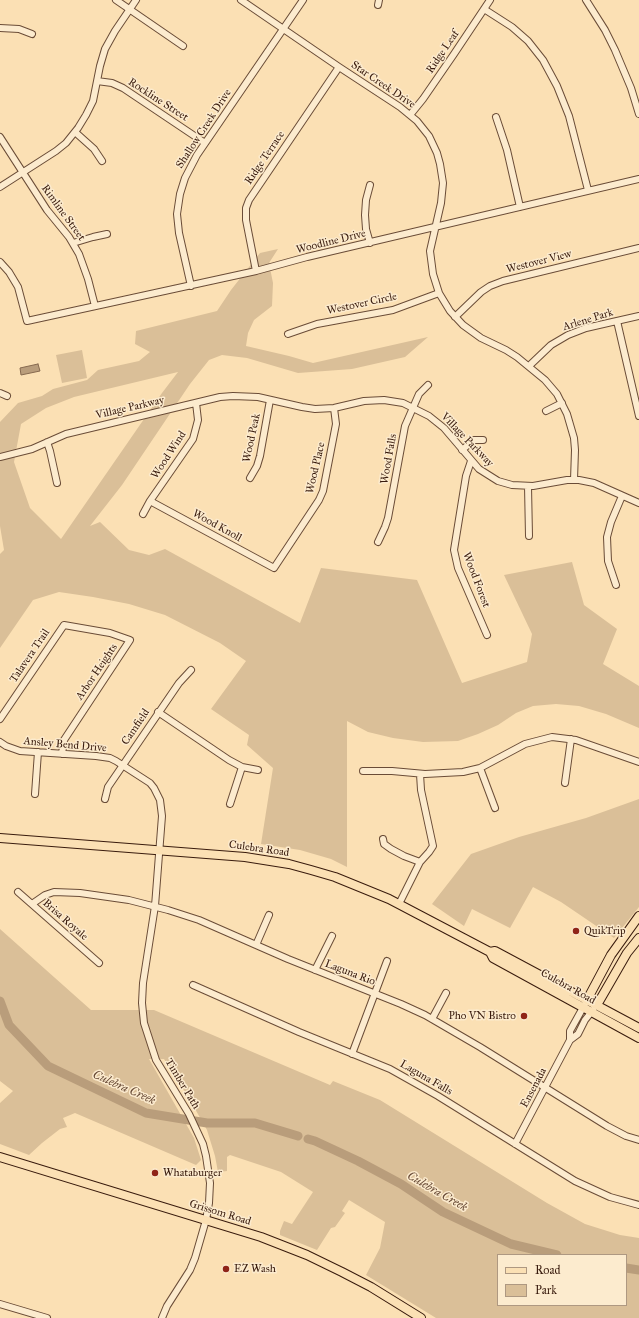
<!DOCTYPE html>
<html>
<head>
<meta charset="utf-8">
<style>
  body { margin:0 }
  #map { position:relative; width:639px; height:1318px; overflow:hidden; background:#fbe0b4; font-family:"IM FELL Great Primer",serif }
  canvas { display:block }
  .legend { position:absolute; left:497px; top:1254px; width:130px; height:52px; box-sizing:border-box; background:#fcebce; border:1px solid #ae9881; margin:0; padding:5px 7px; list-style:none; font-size:12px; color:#391b0d }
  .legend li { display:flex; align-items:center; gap:8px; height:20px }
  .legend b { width:20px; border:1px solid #ae9881 }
</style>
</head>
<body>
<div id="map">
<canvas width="639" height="1318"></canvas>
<ul class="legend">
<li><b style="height:5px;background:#fbe0b4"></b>Road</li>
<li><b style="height:11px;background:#dabf98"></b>Park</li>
</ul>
</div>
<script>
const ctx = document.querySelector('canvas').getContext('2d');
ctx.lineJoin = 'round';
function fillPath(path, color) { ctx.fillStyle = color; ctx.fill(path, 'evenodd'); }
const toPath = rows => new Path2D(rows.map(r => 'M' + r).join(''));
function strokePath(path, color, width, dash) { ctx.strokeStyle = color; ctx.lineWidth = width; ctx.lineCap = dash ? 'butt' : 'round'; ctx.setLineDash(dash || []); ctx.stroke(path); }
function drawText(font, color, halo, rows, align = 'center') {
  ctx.font = font + ' "IM FELL Great Primer",serif'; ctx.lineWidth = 3; ctx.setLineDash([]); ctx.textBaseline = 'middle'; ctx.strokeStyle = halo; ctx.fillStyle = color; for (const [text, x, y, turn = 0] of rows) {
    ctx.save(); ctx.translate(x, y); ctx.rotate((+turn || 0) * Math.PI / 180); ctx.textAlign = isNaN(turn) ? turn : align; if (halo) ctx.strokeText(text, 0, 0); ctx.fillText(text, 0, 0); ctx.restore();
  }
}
fillPath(toPath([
  [278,249,269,263,273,283,272,306,254,320,248,333,246,346,289,356,313,363,428,337,405,357,352,369,298,373,247,358,222,355,209,360,190,384,122,485,90,526,100,522,129,550,149,555,165,549,300,623,321,568,417,580,462,683,527,662,532,634,504,575,572,562,584,605,617,629,603,664,639,686,639,728,606,714,579,706,556,704,533,706,516,713,498,725,478,734,458,741,423,742,393,738,368,732,347,721,347,867,331,859,300,850,261,844,273,768,247,745,249,735,211,709,246,661,220,643,165,615,129,604,93,597,59,592,33,600,0,648,0,554,4,550,0,526,0,422,18,403,42,396,53,389,87,380,98,370,139,361,150,352,135,344,136,331,217,311,231,290,260,253],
  [178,372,162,393,61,539,30,508,14,462,21,424,46,408,74,397],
  [82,350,87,378,62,383,56,355],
  [639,799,639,907,614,938,561,902,533,887,510,928,472,909,464,926,432,904,471,854,519,837,586,818],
  [0,929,91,1010,154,1010,330,1085,333,1081,380,1100,547,1203,585,1224,620,1235,639,1238,639,1318,436,1318,366,1275,380,1248,385,1222,349,1200,342,1211,345,1213,335,1227,331,1228,317,1250,280,1235,280,1231,284,1221,292,1224,313,1192,281,1172,230,1155,227,1157,227,1171,218,1172,215,1156,207,1130,190,1100,164,1059,149,1059,194,1138,201,1160,196,1165,75,1113,63,1118,67,1127,60,1129,42,1143,29,1155,0,1144,0,1103,13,1091,0,1081],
  [498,1255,626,1255,626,1305,498,1305]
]), '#dabf98');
const water = toPath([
  [38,364,40,371,21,375,20,368,38,364]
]);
fillPath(water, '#b99d7b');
strokePath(water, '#86694f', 1);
strokePath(toPath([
  [0,1001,9,1025,48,1066,146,1113,207,1123,255,1123,298,1136],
  [308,1139,315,1141,358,1161,401,1184,443,1212,511,1244,557,1255],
  [626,1268,639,1270]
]), '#b99d7b', 9);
const minor = toPath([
  [116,0,183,46],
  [241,0,339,67,400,107,417,121,429,136,437,153,440,164,443,183,441,203,430,251,433,274,439,293,450,311,463,325,481,338,506,350,517,357,545,380,557,394,567,414,574,438,575,450,574,480],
  [586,0,605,30,615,50,631,88,639,114],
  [378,5,379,0],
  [484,9,512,27,528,41,543,60,557,86,569,116,588,190],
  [0,28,19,29,32,34],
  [97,81,112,83,123,88,205,143],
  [410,115,423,99,454,54,490,0],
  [496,117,507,150,520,207],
  [75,132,94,149,102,161],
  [0,137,47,210,69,237,79,254,88,279,95,306],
  [0,187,56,151,66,143,78,128,86,115,93,101,100,66,105,49,115,31,136,0],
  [73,243,93,237,107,234],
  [370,243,366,229,365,215,366,200,370,185],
  [0,262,9,272,18,287,27,321,256,271,307,257,639,179],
  [256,271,246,220,246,208,249,200,339,67],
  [191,286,179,233,177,214,180,194,185,178,197,155,303,0],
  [455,317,481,292,490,286,503,281,639,248],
  [617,321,639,416],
  [288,334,317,324,393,310,439,293],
  [529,366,551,345,568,335,586,328,639,316],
  [0,393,7,396],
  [546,411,562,403],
  [47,442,50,451,57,483],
  [462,450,474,440,483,440],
  [0,457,32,449,66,434,220,397,233,396,258,397,302,407,315,409,334,408,364,401,384,400,403,403,429,416,444,428,479,469,498,481,512,485,533,486,567,480,579,480,594,483,639,503],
  [471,461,466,476,454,550,458,568,487,635],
  [250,478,257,466,260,456,270,400],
  [528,486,529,536],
  [150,501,274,568,319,500,323,491,336,424,334,408],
  [143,514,150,501,193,439,198,420,196,403],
  [378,542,385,527,388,518,405,426,419,394,428,385],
  [616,585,608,561,607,537,611,522,622,496],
  [158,712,229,760,242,767,258,770],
  [0,719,64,625,110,633,130,640,64,740,62,754],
  [0,742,6,746,20,751,96,756,110,758,116,761,150,783,154,788,160,800,162,816,155,906,143,983,142,1003,144,1023,156,1060,189,1114,203,1144,206,1156,210,1183,209,1203,206,1220,195,1258,190,1270,167,1306,162,1318],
  [480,768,495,808],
  [363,771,392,771,425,774,463,772,480,768,525,744,552,737,576,740,639,762],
  [565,783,571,739],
  [35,794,38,752],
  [105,799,108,787,179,683,191,670],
  [230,804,242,767],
  [383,839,384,844,391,849,404,856,420,862],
  [18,892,99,963],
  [32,904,45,895,54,892,80,893,129,900,168,910,199,920,288,959,401,1004,425,1015,480,1047,607,1126,626,1136,639,1140],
  [399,904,420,862,429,852,433,846,421,790,420,774],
  [256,945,269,915],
  [315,970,332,936],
  [193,985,299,1032,390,1069,438,1096,575,1181,610,1197,639,1205],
  [432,1019,446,993],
  [570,1040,570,1031,585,1004],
  [352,1054,387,961],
  [515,1144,570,1040,578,1034,585,1020,593,1010],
  [0,1304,47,1318]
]);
const major = toPath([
  [0,838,245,857,289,864,311,870,335,877,389,899,490,952,495,951,639,1028],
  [490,952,493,958,639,1038],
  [587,1000,611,955,639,916],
  [597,1005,627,953,639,938],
  [0,1157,261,1237,307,1255,342,1272,371,1287,421,1318]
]);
strokePath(minor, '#6a4c37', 8);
strokePath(major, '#391b0d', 10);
strokePath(minor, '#fcebce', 6);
strokePath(major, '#fbe0b4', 8);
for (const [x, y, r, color] of [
  [576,931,4,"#8f2418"],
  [524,1016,4,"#8f2418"],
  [155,1173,4,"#8f2418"],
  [226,1269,4,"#8f2418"]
]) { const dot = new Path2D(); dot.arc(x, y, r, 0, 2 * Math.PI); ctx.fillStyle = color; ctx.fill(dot); strokePath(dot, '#fcebce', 1.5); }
drawText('11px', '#391b0d', '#fcebce', [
  ["Ridge Leaf",443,52,-56],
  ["Star Creek Drive",383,85,34],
  ["Rockline Street",158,100,33],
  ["Shallow Creek Drive",204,129,-57],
  ["Ridge Terrace",265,158,-56],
  ["Rimline Street",63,213,54],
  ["Woodline Drive",331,242,-14],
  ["Westover View",539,262,-14],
  ["Westover Circle",362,304,-12],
  ["Arlene Park",588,320,-17],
  ["Village Parkway",130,408,-13],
  ["Wood Peak",252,438,-78],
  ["Village Parkway",467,440,46],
  ["Wood Wind",169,455,-57],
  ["Wood Falls",389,459,-80],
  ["Wood Place",316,468,-77],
  ["Wood Knoll",217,526,29],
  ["Wood Forest",476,580,69],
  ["Talavera Trail",30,656,-56],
  ["Arbor Heights",97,672,-56],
  ["Camfield",136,727,-56],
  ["Ansley Bend Drive",65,745,5],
  ["Culebra Road",259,849,8],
  ["Brisa Royale",65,920,41],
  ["Laguna Rio",350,973,21],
  ["Culebra Road",568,987,29],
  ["Laguna Falls",426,1078,30],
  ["Timber Path",182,1084,59],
  ["Ensenada",534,1088,-62],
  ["Grissom Road",220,1213,17]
]);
drawText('11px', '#391b0d', '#fcebce', [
  ["QuikTrip",584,931],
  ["Pho VN Bistro",516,1016,"right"],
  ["Whataburger",163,1173],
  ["EZ Wash",234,1269]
], 'left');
drawText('italic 12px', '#664834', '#fcebce', [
  ["Culebra Creek",124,1088,24],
  ["Culebra Creek",437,1192,30]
]);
</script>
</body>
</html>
